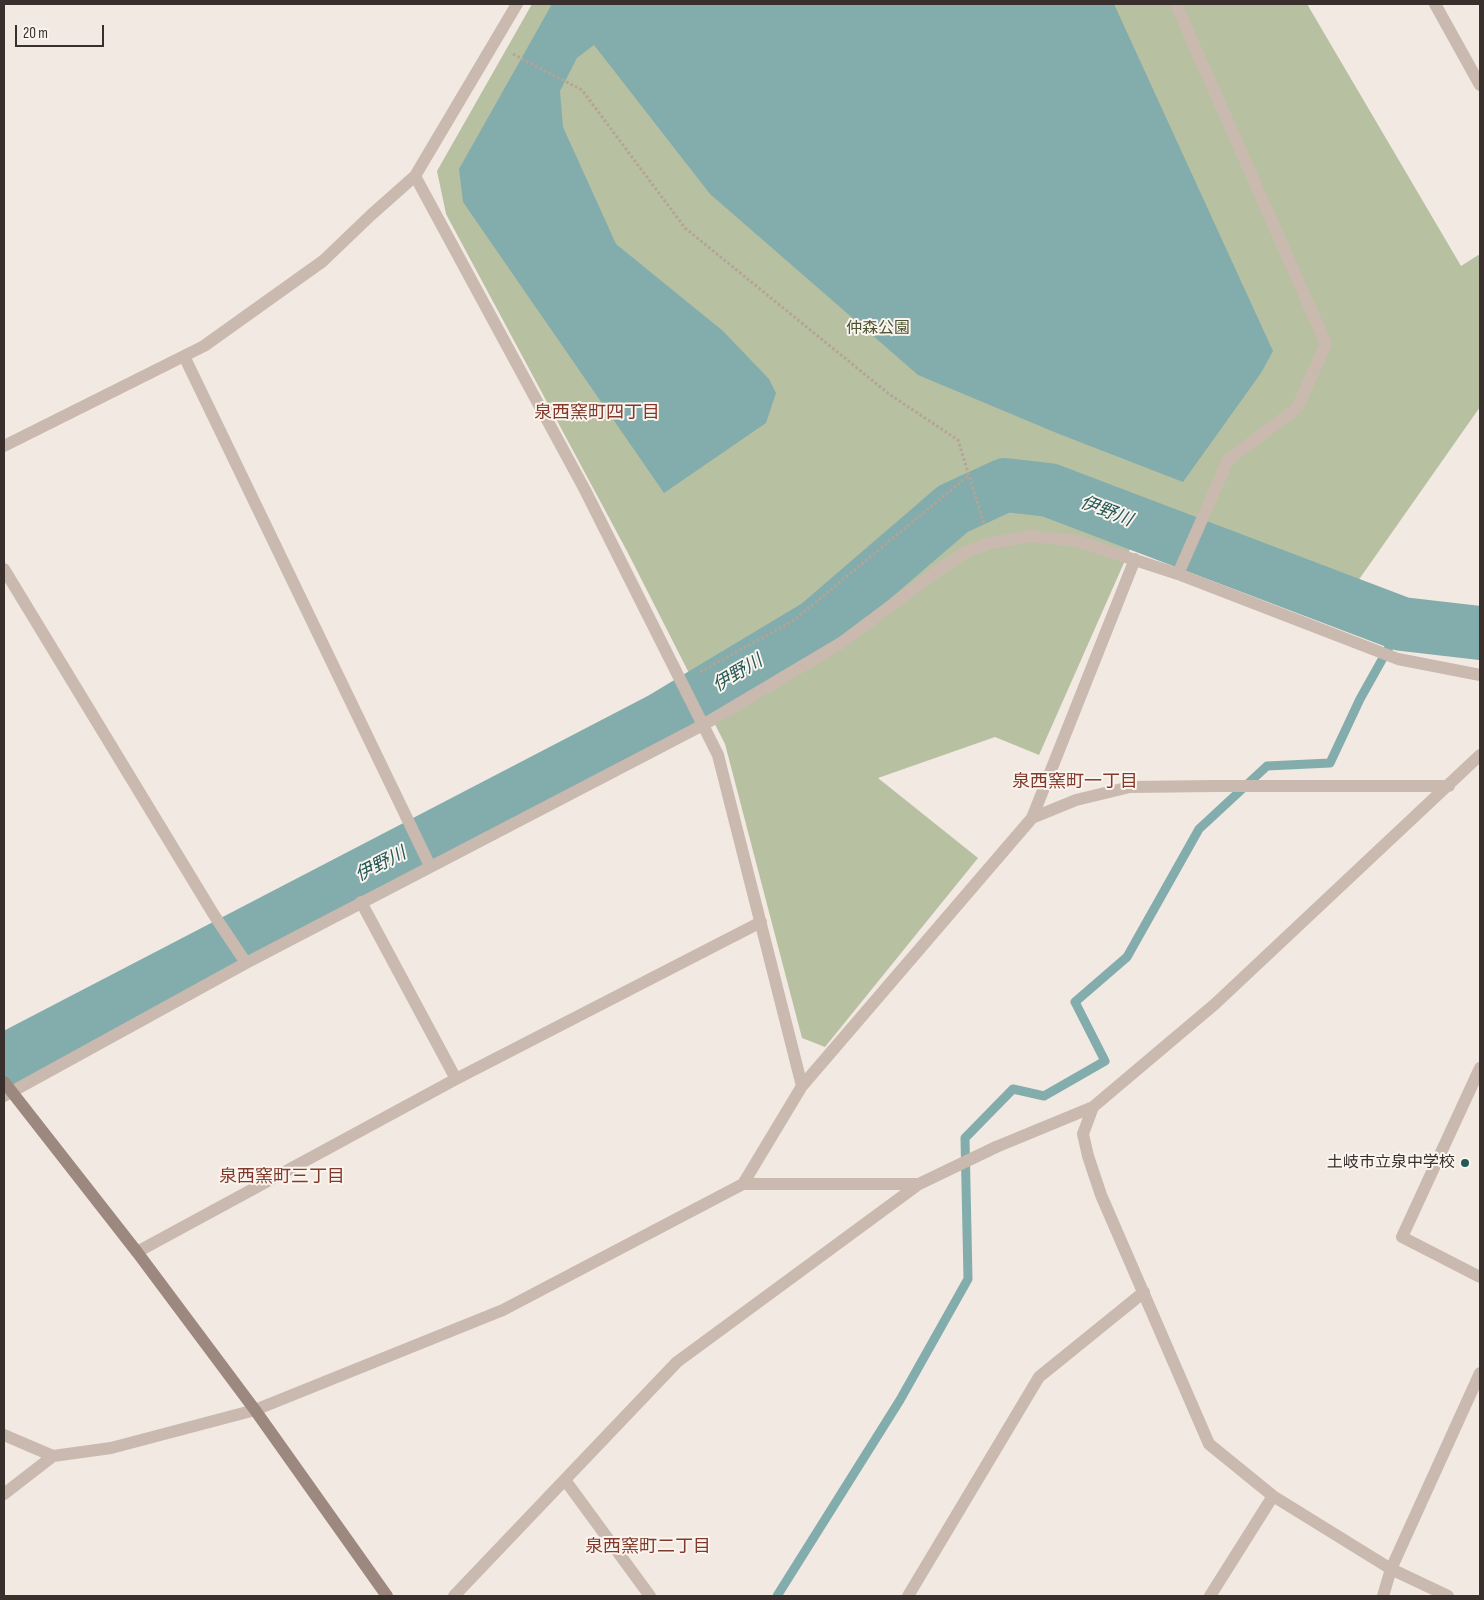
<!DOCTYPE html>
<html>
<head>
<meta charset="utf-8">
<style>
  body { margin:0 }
  #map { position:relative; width:1484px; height:1600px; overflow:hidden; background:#f2e9e2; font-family:"Sofia Sans Condensed",sans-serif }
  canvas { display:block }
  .frame { position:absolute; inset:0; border:5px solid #392f2c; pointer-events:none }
  .scale { position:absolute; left:15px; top:25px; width:89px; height:22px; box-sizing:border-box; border:2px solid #392f2c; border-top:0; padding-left:6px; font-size:15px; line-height:18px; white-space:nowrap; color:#392f2c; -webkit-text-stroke:4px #faf4ee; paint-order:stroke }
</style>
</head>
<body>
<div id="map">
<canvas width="1484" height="1600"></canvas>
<div class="frame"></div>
<div class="scale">20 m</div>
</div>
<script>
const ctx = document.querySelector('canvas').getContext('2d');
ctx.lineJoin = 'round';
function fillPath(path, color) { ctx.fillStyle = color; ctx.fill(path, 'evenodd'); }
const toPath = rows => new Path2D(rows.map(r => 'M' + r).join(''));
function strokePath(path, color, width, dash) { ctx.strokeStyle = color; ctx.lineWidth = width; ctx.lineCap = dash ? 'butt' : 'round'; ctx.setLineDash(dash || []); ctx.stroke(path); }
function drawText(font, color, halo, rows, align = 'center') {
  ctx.font = font + ' "Sofia Sans Condensed","Noto Sans JP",sans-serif'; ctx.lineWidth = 4; ctx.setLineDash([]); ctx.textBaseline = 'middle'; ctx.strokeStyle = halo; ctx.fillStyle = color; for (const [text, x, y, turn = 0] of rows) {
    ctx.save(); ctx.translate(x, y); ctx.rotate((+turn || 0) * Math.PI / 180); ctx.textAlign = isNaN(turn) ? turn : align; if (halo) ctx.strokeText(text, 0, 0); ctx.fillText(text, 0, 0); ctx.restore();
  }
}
fillPath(toPath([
  [532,4,1307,4,1461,266,1480,254,1480,407,1353,588,1146,513,1039,755,995,737,878,778,978,858,825,1047,802,1038,725,744,628,553,446,214,437,171]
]), '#b8c0a2');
fillPath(toPath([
  [552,4,1114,4,1273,351,1261,373,1183,482,1059,434,918,375,710,194,594,45,577,58,560,91,563,127,616,244,723,331,769,379,776,393,766,423,664,493,463,202,459,169]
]), '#83adac');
strokePath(toPath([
  [777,1596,900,1400,968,1279,965,1138,1013,1089,1044,1096,1105,1061,1075,1002,1127,957,1199,829,1267,766,1330,763,1360,699,1402,624]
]), '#83adac', 9);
strokePath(toPath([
  [4,1061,662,719,817,626,953,509,1005,485,1049,490,1402,624,1480,633]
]), '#83adac', 54);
strokePath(toPath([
  [513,54,582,90,685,228,889,394,958,440,984,524],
  [700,672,793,621,969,475]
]), '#b5a398', 3, [2.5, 2.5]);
strokePath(toPath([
  [1176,4,1326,344,1297,408,1228,460,1178,574],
  [1435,4,1480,85],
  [415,176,585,490,718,755,802,1086],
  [184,356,430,866],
  [4,446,204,346,323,261,371,215,415,176,517,4],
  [4,569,214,915,246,963],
  [1032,818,1076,800,1130,787,1216,786,1449,786],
  [361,902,456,1079],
  [1480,1068,1402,1237,1480,1277],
  [4,1096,246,963,703,725,841,643,936,572,966,552,990,543,1031,536,1077,541,1178,574,1398,659,1480,675],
  [1093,1107,1083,1134,1088,1156,1101,1195,1209,1444,1273,1496,1391,1569,1448,1596],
  [743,1184,802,1086,1032,818,1135,559],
  [137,1252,456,1079,761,922],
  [4,1435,53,1456],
  [565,1480,650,1596],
  [4,1494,53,1456,111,1448,255,1410,503,1310,743,1184,919,1184],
  [454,1596,677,1362,919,1184,996,1147,1093,1107,1215,1004,1480,755],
  [908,1596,1039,1377,1144,1292],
  [1210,1596,1273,1496],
  [1383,1596,1391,1569,1480,1373]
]), '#cab9ae', 12);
strokePath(toPath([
  [4,1082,137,1252,255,1410,387,1596]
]), '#9d887f', 12);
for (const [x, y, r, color] of [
  [1465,1163,5,"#245857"]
]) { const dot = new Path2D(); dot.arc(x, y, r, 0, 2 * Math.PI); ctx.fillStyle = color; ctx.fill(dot); strokePath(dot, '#faf4ee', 2); }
drawText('16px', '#4b5531', '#faf4ee', [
  ["仲森公園",878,329]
]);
drawText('16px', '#392f2c', '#faf4ee', [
  ["土岐市立泉中学校",1455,1163]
], 'right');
drawText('18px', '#82392b', '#faf4ee', [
  ["泉西窯町四丁目",597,413],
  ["泉西窯町一丁目",1075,782],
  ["泉西窯町三丁目",282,1177],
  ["泉西窯町二丁目",648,1547]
]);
drawText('italic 18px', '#245857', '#faf4ee', [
  ["伊野川",1106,512,21],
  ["伊野川",738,674,-31],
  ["伊野川",381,865,-27]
]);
</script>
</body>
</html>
